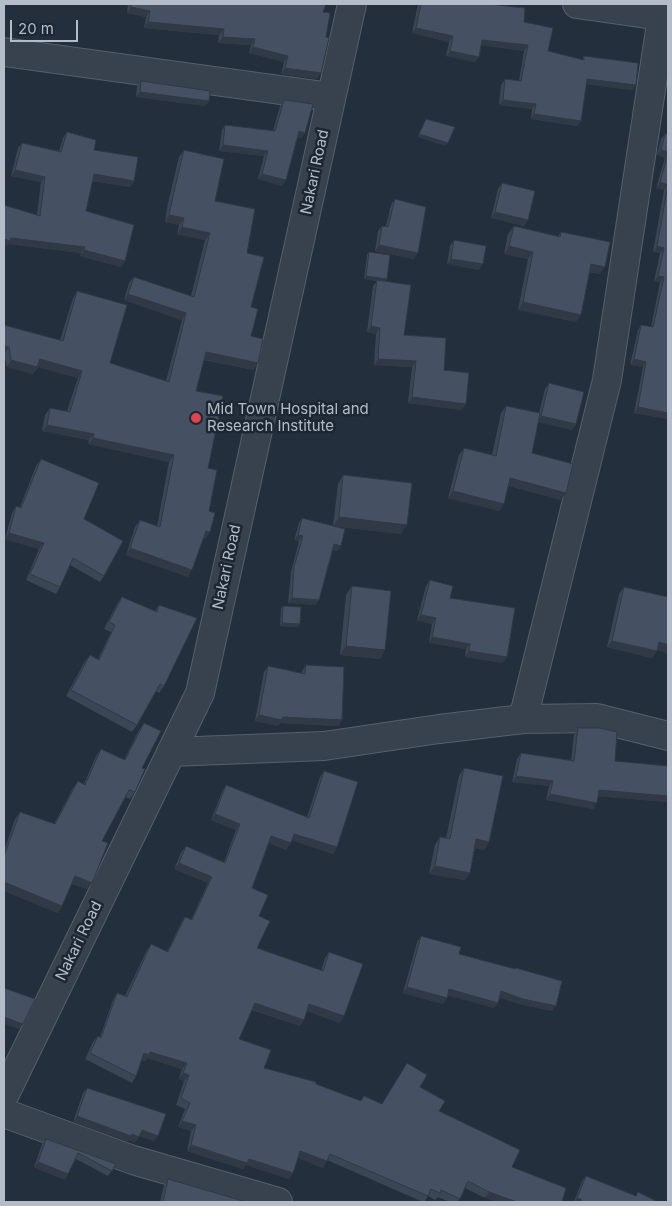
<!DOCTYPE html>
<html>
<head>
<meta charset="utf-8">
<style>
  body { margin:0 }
  #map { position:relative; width:672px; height:1206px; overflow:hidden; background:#242f3e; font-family:Inter,sans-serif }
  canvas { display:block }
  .frame { position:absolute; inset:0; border:5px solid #b4bcc9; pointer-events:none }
  .scale { position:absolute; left:10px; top:20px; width:68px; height:22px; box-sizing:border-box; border:2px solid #b4bcc9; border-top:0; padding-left:6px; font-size:15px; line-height:18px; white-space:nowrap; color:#b4bcc9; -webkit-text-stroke:4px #1d2633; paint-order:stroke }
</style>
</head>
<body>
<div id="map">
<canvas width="672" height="1206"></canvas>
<div class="frame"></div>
<div class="scale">20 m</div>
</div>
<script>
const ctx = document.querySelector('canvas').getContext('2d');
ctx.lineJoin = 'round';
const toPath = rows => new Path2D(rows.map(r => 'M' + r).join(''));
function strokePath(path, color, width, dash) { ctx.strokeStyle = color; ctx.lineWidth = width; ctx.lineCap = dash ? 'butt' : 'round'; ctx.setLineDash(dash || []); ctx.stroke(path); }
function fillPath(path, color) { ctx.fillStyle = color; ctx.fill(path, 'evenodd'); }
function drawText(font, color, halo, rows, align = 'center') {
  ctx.font = font + ' Inter,sans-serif'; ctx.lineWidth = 5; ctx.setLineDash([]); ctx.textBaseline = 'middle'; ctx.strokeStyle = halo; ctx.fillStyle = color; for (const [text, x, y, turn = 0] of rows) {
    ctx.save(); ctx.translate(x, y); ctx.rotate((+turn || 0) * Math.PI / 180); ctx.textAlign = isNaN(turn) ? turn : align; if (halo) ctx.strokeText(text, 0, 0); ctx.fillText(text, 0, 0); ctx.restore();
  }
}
const minor = toPath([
  [577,4,668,17],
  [4,52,331,97],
  [523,719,607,380,662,17],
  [171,752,324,746,439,729,523,719,597,718,668,736],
  [4,1096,200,693,352,4],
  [4,1113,133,1160,278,1202]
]);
strokePath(minor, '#565f6c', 30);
strokePath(minor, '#38414e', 28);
fillPath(toPath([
  [128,4,326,4,323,12,317,79,281,74,284,62,249,53,251,45,218,43,219,35,144,28,146,17,127,13],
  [418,4,489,4,524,22,548,51,582,60,584,56,636,85,632,90,586,84,581,121,577,126,531,119,532,109,499,105,501,85,505,79,519,81,524,51,481,45,475,62,446,56,449,42,412,33],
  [141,81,209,101,205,106,136,97,137,86],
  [284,100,305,133,301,138,298,137,282,186,258,179,264,156,219,151,222,130,225,125,273,131,280,106],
  [67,132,94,150,134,181,130,187,92,181,86,211,125,261,121,267,80,256,81,253,8,244,6,246,4,246,4,205,37,215,41,182,11,176,18,148,22,143,59,151,63,138],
  [665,134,668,134,668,419,634,413,643,367,630,365,638,330,641,325,651,327,660,282,654,281,660,253,653,252,664,190,656,188,665,158,657,155,661,139],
  [184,150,247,253,251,307,251,336,254,370,204,360,196,391,208,468,209,511,205,539,203,538,188,577,126,555,135,527,140,520,157,526,169,462,88,444,89,440,42,431,45,415,50,408,67,411,78,378,38,367,33,374,7,367,4,354,4,325,60,340,73,298,77,291,110,363,166,381,182,320,124,300,129,283,134,277,191,296,205,240,177,234,179,225,165,222,168,203,179,157],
  [502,183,528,220,524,226,491,218,498,189],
  [395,199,414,259,375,251,378,231,382,226,386,226,391,205],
  [514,226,558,236,561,232,600,274,589,272,576,322,518,310,528,259,504,254,508,234],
  [454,240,479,270,447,264,450,246],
  [369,252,385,282,404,335,444,370,462,410,408,403,412,367,374,365,376,334,367,332,373,286,377,281,364,279,367,255],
  [549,383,576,424,572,430,538,422,532,453,561,500,509,486,499,511,448,498,459,455,464,448,492,455,501,413,506,406,539,413,545,389],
  [41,459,84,519,104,576,100,582,70,565,60,587,56,594,26,580,39,549,5,539,12,513,16,506,20,507,36,466],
  [343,475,401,534,333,526,338,484],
  [302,518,337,551,333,550,319,600,315,605,288,603,291,572,299,541,294,540,299,523],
  [430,580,450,598,503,663,465,657,466,649,429,643,432,624,417,620,426,586],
  [352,586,380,659,340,655,346,595],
  [624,587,657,650,652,658,607,647,619,594],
  [122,597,155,611,159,605,164,686,159,693,156,691,137,725,132,732,66,696,85,661,90,655,98,659,111,632,104,629,117,604],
  [283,606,298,627,280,626,281,609],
  [306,665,342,720,338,726,280,723,278,726,255,721,264,672,268,666,302,673,302,671],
  [144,723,142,768,135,792,130,799,125,797,102,841,92,883,87,889,72,884,62,906,58,913,4,891,4,851,15,819,20,812,54,824,73,788,78,781,84,784,96,756,101,749,124,760,139,730],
  [578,728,615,761,667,802,598,796,593,809,546,800,549,786,512,782,517,759,521,753,571,760,574,734],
  [464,768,489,842,484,850,475,848,470,873,465,880,429,874,435,845,440,837,446,838,459,776],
  [324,771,337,847,333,854,292,840,286,850,269,843,252,888,259,916,257,948,321,971,325,958,329,952,340,1023,307,1011,300,1026,252,1010,239,1039,264,1068,316,1084,360,1101,364,1096,382,1104,407,1063,420,1087,439,1111,520,1150,485,1198,465,1188,458,1202,450,1202,438,1197,435,1200,428,1196,424,1202,423,1202,327,1160,323,1168,298,1158,293,1173,289,1179,246,1165,243,1169,187,1151,191,1131,178,1127,185,1109,176,1105,184,1081,179,1079,182,1069,147,1058,145,1061,141,1060,136,1076,132,1083,85,1059,93,1042,98,1036,100,1037,113,1000,117,993,125,996,147,950,151,944,167,952,181,923,185,917,191,920,208,883,174,869,181,853,186,846,224,862,236,830,211,820,222,792,226,785,307,817,320,777],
  [421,936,459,954,515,969,516,968,552,1011,519,1004,500,997,498,1003,494,1008,448,995,447,998,443,1004,403,993,417,942],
  [87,1088,158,1136,154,1141,139,1136,135,1142,128,1140,127,1141,73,1122,83,1093],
  [46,1139,116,1164,108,1176,76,1159,65,1180,34,1167,42,1144],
  [586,1176,636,1196,638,1192,658,1202,574,1202,582,1181],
  [168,1179,246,1202,160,1202,164,1185]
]), '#3b4654');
fillPath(toPath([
  [131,7,150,11,146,17,127,13],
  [148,22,224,29,219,35,144,28],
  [416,28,453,36,449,42,412,33],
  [223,37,255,39,251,45,218,43],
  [482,40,528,45,524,51,478,45],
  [253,47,288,56,284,62,249,53],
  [450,51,479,57,475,62,446,56],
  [285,68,321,73,317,79,281,74],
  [587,79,636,85,632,90,583,84],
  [140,92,209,101,205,106,136,97],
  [503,100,536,104,532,109,499,105],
  [534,114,581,121,577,126,531,119],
  [299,131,305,133,301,138,296,137],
  [419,134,448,143,445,146,417,137],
  [223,145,268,151,264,156,219,151],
  [661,150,668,152,665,158,657,155],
  [15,170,45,177,41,182,11,176],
  [94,174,134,181,130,187,90,180],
  [262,174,286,180,282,186,258,179],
  [660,182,668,185,664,190,656,188],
  [495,212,528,220,524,226,491,218],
  [169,215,184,218,179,225,165,222],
  [182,227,210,233,205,240,177,234],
  [11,238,85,247,81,253,8,244,6,246,4,246,4,239],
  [379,245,418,253,414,259,375,251],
  [509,246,533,252,528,259,504,254],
  [657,246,664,248,660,253,653,252],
  [84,250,125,261,121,267,80,256],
  [451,259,483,264,479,270,447,264],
  [591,264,605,267,600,274,586,271],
  [366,276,387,279,385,282,364,279],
  [658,276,664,277,660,282,654,281],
  [128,294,186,313,182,320,124,300],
  [523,302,581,315,576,322,518,310],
  [371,326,380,328,376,334,367,332],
  [4,346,9,347,4,354],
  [206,352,258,363,254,370,202,359],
  [40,359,82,371,78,378,35,366],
  [378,359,416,361,412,367,374,365],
  [634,359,646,362,643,367,630,365],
  [11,360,37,367,33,374,7,367],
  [412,397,466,404,462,410,408,403],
  [638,407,668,413,668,419,634,413],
  [541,416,576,424,572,430,537,422],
  [47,425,94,434,89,440,42,431],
  [93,438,174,455,169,462,88,444],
  [510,478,566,493,561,500,506,485],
  [453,491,504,504,499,511,448,498],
  [339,517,407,525,401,534,333,526],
  [206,531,210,532,205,539,201,538],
  [9,533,44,543,39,549,5,539],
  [298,535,303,536,299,541,294,540],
  [334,544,341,546,337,551,331,549],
  [130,548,192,570,188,577,126,555],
  [292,598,319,600,315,605,288,603],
  [421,615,436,618,432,624,417,620],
  [282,623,300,624,298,627,280,626],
  [432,637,470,644,466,649,429,643],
  [612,641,657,651,652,658,607,647],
  [659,642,668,645,668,654,654,649],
  [346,646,385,650,380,659,340,655],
  [469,651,507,657,503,663,465,657],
  [259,715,342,720,338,726,280,723,278,726,255,721],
  [516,776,553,781,549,786,512,782],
  [599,790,668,796,668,800,667,802,595,796],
  [550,794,597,803,593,809,546,800],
  [215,814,240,824,236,830,211,820],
  [294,834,337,847,333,854,290,840],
  [271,836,291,843,286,850,267,842],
  [476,839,489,842,484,850,471,847],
  [179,863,212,877,208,883,174,869],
  [435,866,470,873,465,880,429,874],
  [75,876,92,883,87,889,70,883],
  [4,882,62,906,58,913,4,891],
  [407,987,447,998,443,1004,403,993],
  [449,989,498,1003,494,1008,445,995],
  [501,991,556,1006,552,1011,519,1004,497,997],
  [255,1003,304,1020,300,1026,251,1009],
  [309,1004,344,1016,340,1023,305,1010],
  [4,1017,23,1024,19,1029,4,1024],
  [150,1052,187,1063,182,1069,147,1058,145,1061,139,1060,144,1053],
  [183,1073,189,1075,184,1081,179,1079],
  [77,1116,139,1137,135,1142,128,1140,127,1141,73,1122],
  [182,1121,196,1125,191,1131,178,1127],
  [142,1130,158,1136,154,1141,138,1136],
  [191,1145,249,1159,293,1173,289,1179,246,1165,243,1169,187,1151],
  [300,1151,327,1161,323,1168,296,1157],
  [38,1162,68,1174,65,1180,34,1167],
  [489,1192,517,1202,497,1202,485,1198],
  [577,1198,581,1199,579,1202,574,1202]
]), '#303945');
const building = toPath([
  [131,4,326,4,323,12,330,13,326,37,329,38,321,73,285,68,288,56,253,47,255,39,223,37,224,29,148,22,150,11,131,7,131,4],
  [421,4,489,4,525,8,524,22,553,28,548,51,584,60,584,56,638,63,636,85,587,79,581,121,534,114,536,104,503,100,505,79,521,81,528,45,482,40,479,57,450,51,453,36,416,28,421,4],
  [141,81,210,91,209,101,140,92,141,81],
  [284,100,313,104,305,133,299,131,286,180,262,174,268,151,223,145,225,125,275,131,284,100],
  [426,119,455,127,448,143,419,134,426,119],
  [67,132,96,140,94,150,138,157,134,181,94,174,86,211,134,225,125,261,84,250,85,247,11,238,10,241,4,239,4,205,40,216,45,177,15,170,22,143,61,152,67,132],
  [665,134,668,134,668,152,661,150,665,134],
  [184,150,224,159,215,201,255,209,247,253,264,257,251,307,258,309,251,336,263,339,258,363,206,352,196,391,223,396,208,468,217,470,209,511,215,513,210,532,206,531,192,570,130,548,140,520,160,527,174,455,93,438,94,434,47,425,50,408,70,412,82,371,40,359,37,367,11,360,9,347,4,346,4,325,63,341,77,291,127,305,110,363,169,382,186,313,128,294,134,277,194,297,210,233,182,227,184,218,169,215,173,196,184,150],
  [668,154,668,413,638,407,646,362,634,359,641,325,653,327,664,277,658,276,664,248,657,246,668,185,660,182,668,154],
  [502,183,535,191,528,220,495,212,502,183],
  [395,199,426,207,418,253,379,245,382,226,388,227,395,199],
  [514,226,560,237,561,232,610,242,605,267,591,264,581,315,523,302,533,252,509,246,514,226],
  [454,240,486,246,483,264,451,259,454,240],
  [369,252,390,255,387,279,366,276,369,252],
  [377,280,411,285,404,335,446,338,444,370,469,373,466,404,412,397,416,361,378,359,380,328,371,326,377,280],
  [549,383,584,392,576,424,541,416,549,383],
  [506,406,540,413,532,453,573,464,566,493,510,478,504,504,453,491,464,448,496,456,506,406],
  [41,459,99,483,84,519,123,541,104,576,73,558,60,587,30,574,44,543,9,533,16,506,21,508,41,459],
  [343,475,412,483,407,525,339,517,343,475],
  [302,518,345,529,341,546,334,544,319,600,292,598,294,567,303,536,298,535,302,518],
  [430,580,453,586,450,598,515,608,507,657,469,651,470,644,432,637,436,618,421,615,430,580],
  [352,586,391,591,385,650,346,646,352,586],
  [624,587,668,597,668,645,659,642,657,651,612,641,624,587],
  [122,597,157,612,159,605,197,618,164,686,160,684,137,725,71,690,90,655,99,660,115,625,109,622,122,597],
  [283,606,301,607,300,624,282,623,283,606],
  [306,665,344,667,342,720,283,717,282,720,259,715,268,666,305,674,306,665],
  [144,723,161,731,142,768,145,769,135,792,129,790,102,841,108,843,92,883,75,876,62,906,4,882,4,883,4,856,20,812,55,824,78,781,85,785,101,749,125,760,144,723],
  [578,728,599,728,617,732,615,761,668,766,668,796,599,790,597,803,550,794,553,781,516,776,521,753,574,761,578,728],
  [464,768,503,776,489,842,476,839,470,873,435,866,440,837,450,839,464,768],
  [324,771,358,782,337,847,294,834,291,843,271,836,252,888,268,895,259,916,270,921,257,948,323,971,329,952,363,964,344,1016,309,1004,304,1020,255,1003,239,1039,271,1050,264,1068,316,1082,316,1084,361,1101,364,1096,382,1104,407,1063,427,1075,420,1087,445,1101,439,1111,520,1150,512,1167,566,1188,562,1202,517,1202,489,1192,468,1181,460,1199,441,1190,440,1193,431,1189,428,1196,330,1154,327,1161,300,1151,293,1173,249,1159,247,1163,191,1145,196,1125,182,1121,190,1103,181,1098,189,1075,183,1073,187,1063,150,1052,149,1055,144,1053,136,1076,90,1053,98,1036,101,1038,117,993,127,997,151,944,168,952,185,917,192,920,212,877,179,863,186,846,225,863,240,824,215,814,226,785,309,818,324,771],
  [421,936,461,947,459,954,515,969,516,968,562,981,556,1006,523,999,501,991,498,1003,449,989,447,998,407,987,421,936],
  [4,988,35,999,23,1024,4,1017,4,988],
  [87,1088,166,1114,158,1136,142,1130,139,1137,132,1134,131,1136,77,1116,87,1088],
  [46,1139,116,1164,112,1171,78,1153,68,1174,38,1162,46,1139],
  [586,1176,636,1196,638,1192,658,1202,581,1202,581,1199,577,1198,586,1176],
  [168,1179,243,1201,246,1202,163,1202,168,1179]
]);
fillPath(building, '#455162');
strokePath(building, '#303945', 1);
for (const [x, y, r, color] of [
  [196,418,6,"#e0444e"]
]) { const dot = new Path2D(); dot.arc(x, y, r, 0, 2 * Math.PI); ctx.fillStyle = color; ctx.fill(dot); strokePath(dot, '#1d2633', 2); }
drawText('15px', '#b4bcc9', '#1d2633', [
  ["Nakari Road",315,172,-78],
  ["Nakari Road",227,567,-78],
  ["Nakari Road",79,941,-64]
]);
drawText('15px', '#b4bcc9', '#1d2633', [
  ["Mid Town Hospital and",207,409],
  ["Research Institute",207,426]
], 'left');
</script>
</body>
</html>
